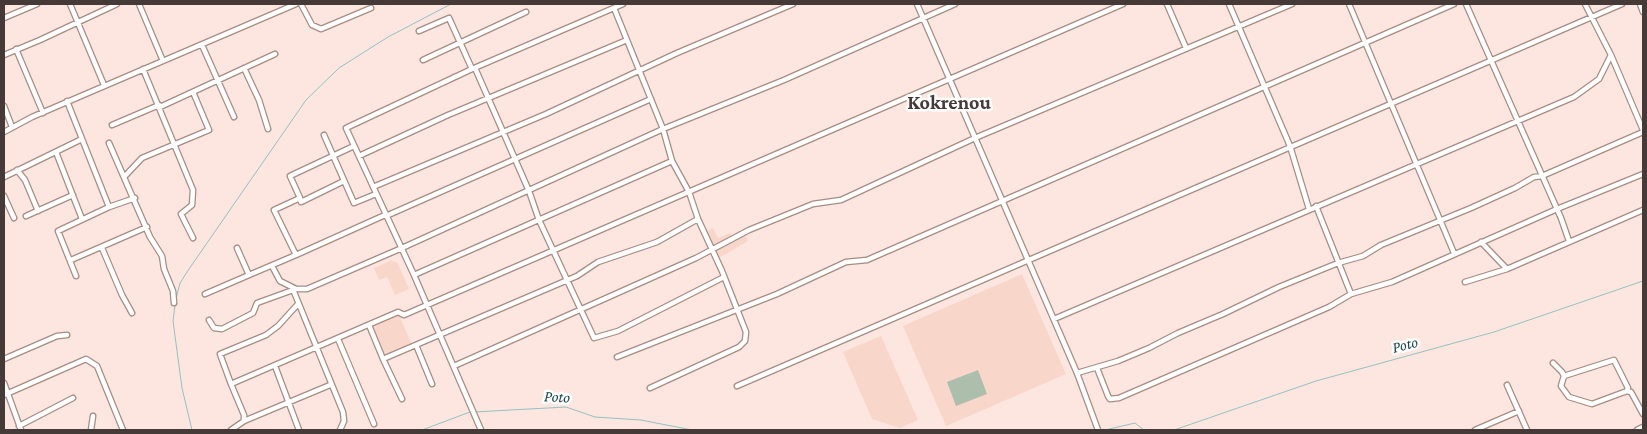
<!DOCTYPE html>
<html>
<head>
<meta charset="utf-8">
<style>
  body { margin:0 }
  #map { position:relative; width:1647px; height:434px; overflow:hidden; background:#fce6df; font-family:"Crimson Pro",serif }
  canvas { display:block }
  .frame { position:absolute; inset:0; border:5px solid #453a37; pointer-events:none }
</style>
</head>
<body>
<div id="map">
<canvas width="1647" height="434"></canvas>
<div class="frame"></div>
</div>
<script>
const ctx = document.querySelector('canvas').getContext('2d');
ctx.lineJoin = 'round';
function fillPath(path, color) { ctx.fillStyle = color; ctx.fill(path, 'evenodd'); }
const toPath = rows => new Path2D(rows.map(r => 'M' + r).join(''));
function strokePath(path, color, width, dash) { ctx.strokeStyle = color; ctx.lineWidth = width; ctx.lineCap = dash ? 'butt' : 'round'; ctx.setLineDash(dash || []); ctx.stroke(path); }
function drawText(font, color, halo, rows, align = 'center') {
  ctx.font = font + ' "Crimson Pro",serif'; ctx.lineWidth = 5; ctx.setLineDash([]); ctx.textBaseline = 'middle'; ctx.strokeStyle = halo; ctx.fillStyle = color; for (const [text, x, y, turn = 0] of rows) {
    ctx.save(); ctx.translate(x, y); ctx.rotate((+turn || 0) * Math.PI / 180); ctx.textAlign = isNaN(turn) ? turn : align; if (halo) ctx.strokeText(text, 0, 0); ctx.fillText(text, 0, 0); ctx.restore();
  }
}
fillPath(toPath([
  [713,228,718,238,730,233,734,240,746,236,748,241,719,258,707,231],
  [390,261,397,262,409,289,395,295,387,277,379,280,374,268],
  [1022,274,1066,374,946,426,903,326],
  [399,315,412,345,384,356,372,327],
  [881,336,918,420,900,428,872,419,843,352]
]), '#f9d6ca');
fillPath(toPath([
  [978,370,987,394,956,406,947,382]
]), '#acbfac');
strokePath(toPath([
  [176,299,180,283,189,269,306,100,339,68,388,37,451,4],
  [175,305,173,321,182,388,192,430],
  [474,412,566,407,595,417,641,420,692,430],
  [422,430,470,412],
  [1105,430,1135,423,1144,430],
  [1174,430,1316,381,1494,332,1643,281]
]), '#91c2c5', 1);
const minor = toPath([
  [70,4,104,85],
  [139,4,163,61],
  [301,4,312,25,321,29,371,8],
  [917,4,1077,373,1098,430],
  [1167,4,1186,48],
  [1229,4,1290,146,1309,209],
  [1349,4,1454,253],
  [1466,4,1561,218,1569,241],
  [1640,4,1643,12],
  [614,8,663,129,672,161,689,192,698,219,722,271,746,332,745,341,739,347,650,388],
  [4,18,37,4],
  [419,31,449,18,472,69],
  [202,45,234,117],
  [16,49,43,113],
  [4,55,40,40,117,4],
  [1611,55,1643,130],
  [423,60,526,12],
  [244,68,259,100,268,129],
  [475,68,529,191,539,220,594,338,618,331,724,277],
  [143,69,193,190,192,205,181,214,193,238],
  [67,101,109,207,58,231,76,276],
  [4,106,12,127],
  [160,107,275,54],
  [112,125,159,105],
  [4,132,32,117,296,4],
  [324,135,354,203,376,194],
  [109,143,150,237,162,256,164,269,173,291,174,303],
  [56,152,82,219],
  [359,156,448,115,627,40],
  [17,170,25,180,38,211],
  [125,176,142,158,209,130,193,92],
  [4,177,82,139],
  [373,187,546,114,677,53,793,4],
  [4,196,14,218],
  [300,198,290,176,354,146],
  [1316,206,1351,294],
  [109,207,135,198],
  [26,216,73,195],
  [386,216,651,99],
  [1481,242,1507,269,1643,210],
  [102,248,122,295,132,313],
  [237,248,249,275,296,255,274,210,300,198,301,202,344,181],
  [296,255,385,215],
  [71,260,147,227],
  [272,266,280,281,296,289,307,289,402,248,663,129,784,80,955,4],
  [414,275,672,161],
  [1465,282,1507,269],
  [292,287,343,412,344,421,340,430],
  [205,294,249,275],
  [1054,319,1574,97,1599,79,1611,55,1585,4],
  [209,320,214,328,222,329,253,313,257,303,293,290],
  [369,325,383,359,577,276,598,262,657,242,698,219],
  [338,339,374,424],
  [416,345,432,384],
  [617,357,777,294,846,262,867,260,1454,4],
  [4,359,57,336,67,335],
  [383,359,402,399],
  [1553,363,1562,372,1564,376,1561,386,1569,397,1592,404,1627,391,1631,392,1643,414],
  [275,366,299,430],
  [454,366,696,258,749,230,813,204,841,200,975,138,1292,4],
  [1097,368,1108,396,1110,399,1119,398,1329,307,1351,294,1392,282,1557,209,1643,174],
  [1077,373,1118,361,1149,348,1178,333,1223,314,1279,287,1338,263,1363,256,1381,245,1471,208,1515,188,1534,177,1542,176,1643,132],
  [1564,376,1614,360,1628,388,1627,391],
  [4,383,21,430],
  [231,384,220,354,266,335,278,326,298,304],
  [1507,385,1527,430],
  [737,386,1622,4],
  [4,395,86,359,97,366,123,430],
  [244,421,244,415,231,384,398,312,404,315,1123,4],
  [19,426,73,398],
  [91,430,93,416],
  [231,430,244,421,330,385],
  [481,430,414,275,346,128,472,69,623,4],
  [1475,430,1519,411],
  [1637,430,1643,427]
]);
strokePath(minor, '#a58d84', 7);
strokePath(minor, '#fff', 4.5);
drawText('italic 16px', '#194648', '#fff', [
  ["Poto",1405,345,-15],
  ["Poto",557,397,3]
]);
drawText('bold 20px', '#453a37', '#fff', [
  ["Kokrenou",949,103]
]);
</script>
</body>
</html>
